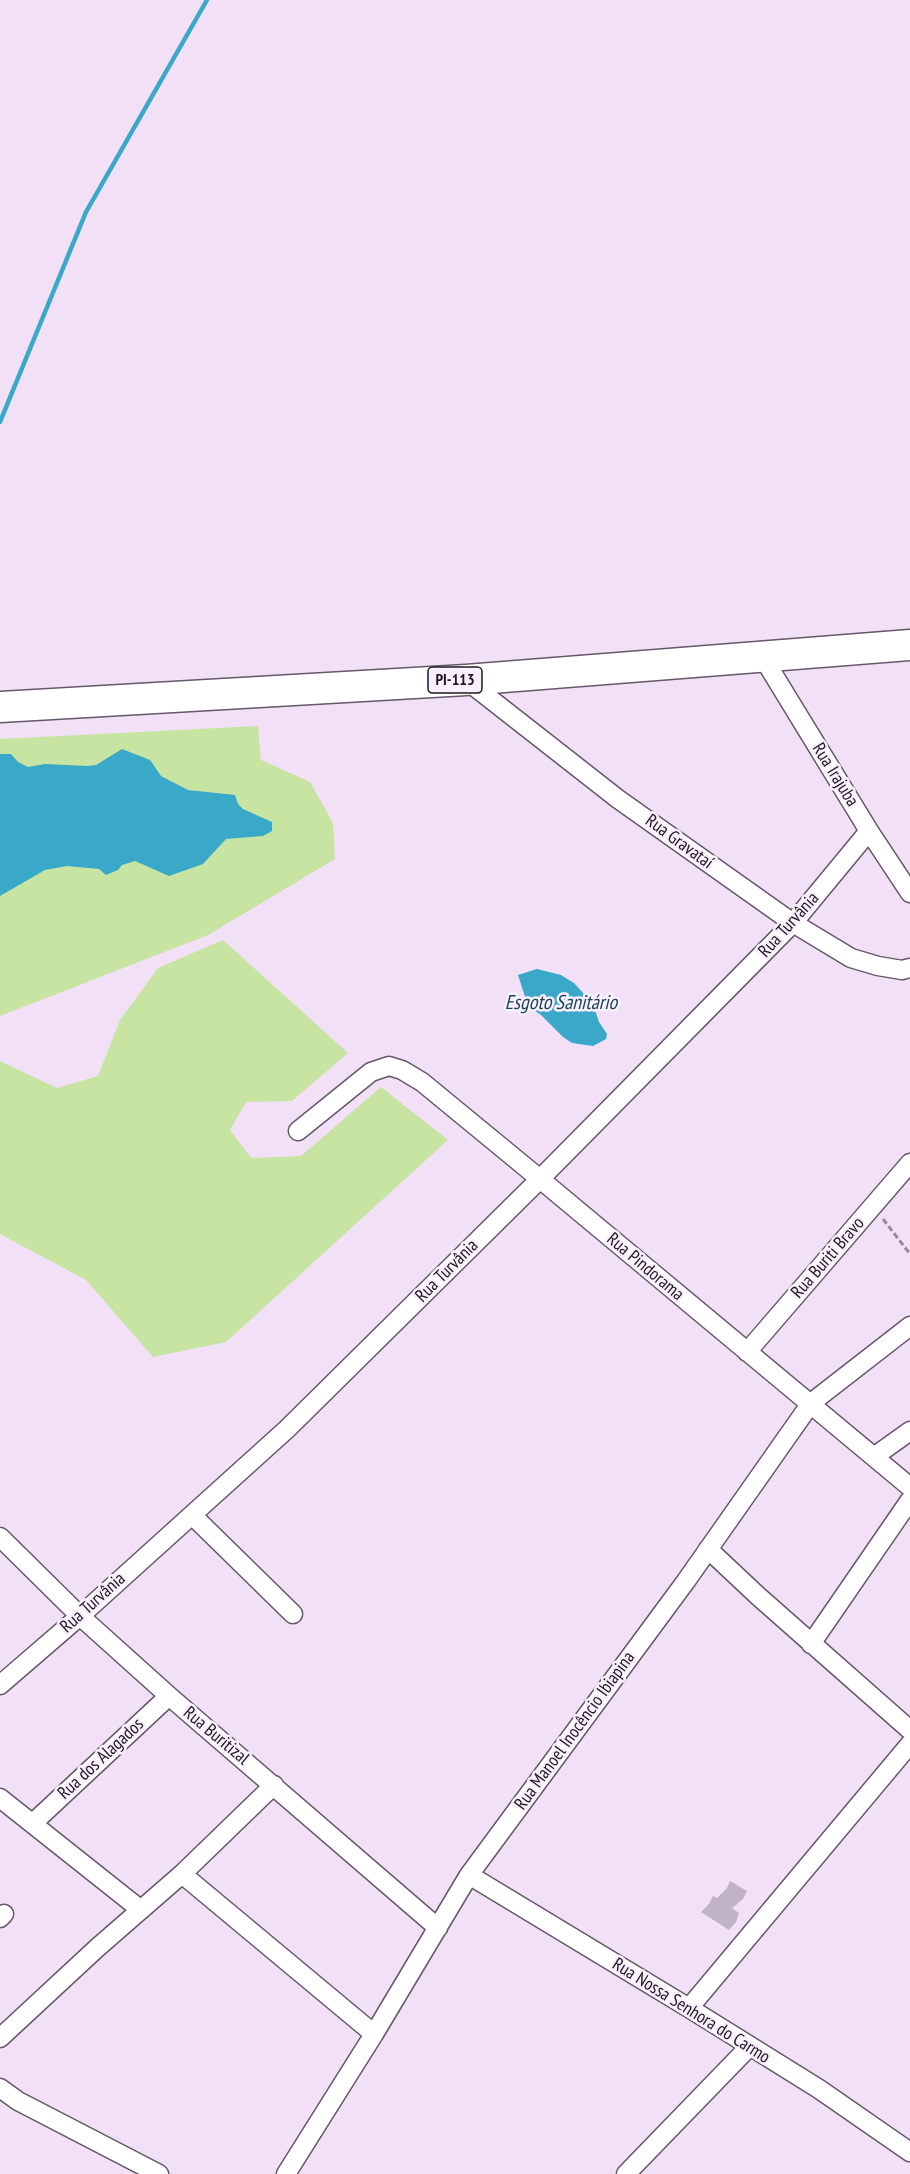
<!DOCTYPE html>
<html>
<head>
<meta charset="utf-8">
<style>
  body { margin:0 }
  canvas { display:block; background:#f1e0f6 }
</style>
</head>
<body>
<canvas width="910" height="2174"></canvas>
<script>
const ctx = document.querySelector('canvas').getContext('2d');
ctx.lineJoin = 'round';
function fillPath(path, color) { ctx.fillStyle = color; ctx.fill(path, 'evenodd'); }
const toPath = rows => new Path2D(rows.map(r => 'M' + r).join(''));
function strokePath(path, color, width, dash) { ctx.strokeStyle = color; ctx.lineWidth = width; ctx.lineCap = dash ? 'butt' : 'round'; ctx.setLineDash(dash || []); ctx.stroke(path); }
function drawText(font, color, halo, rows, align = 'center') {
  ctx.font = font + ' "PT Sans Narrow",sans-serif'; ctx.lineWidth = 5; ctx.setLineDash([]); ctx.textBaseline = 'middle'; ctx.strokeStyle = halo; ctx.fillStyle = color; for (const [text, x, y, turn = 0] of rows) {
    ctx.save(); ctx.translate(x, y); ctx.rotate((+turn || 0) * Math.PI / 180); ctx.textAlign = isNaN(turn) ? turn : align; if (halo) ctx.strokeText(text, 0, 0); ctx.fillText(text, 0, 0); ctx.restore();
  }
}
fillPath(toPath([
  [258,726,261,760,310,782,333,823,335,859,208,935,0,1016,0,739],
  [223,940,348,1053,292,1101,246,1102,230,1130,251,1158,301,1156,381,1087,448,1140,226,1342,153,1357,86,1280,0,1234,0,1061,57,1088,98,1076,120,1020,158,968]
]), '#c8e4a2');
fillPath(toPath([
  [122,749,150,760,161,776,188,790,235,795,238,804,243,809,272,822,272,831,263,836,226,839,203,864,169,876,135,861,122,865,118,870,106,875,99,869,67,866,45,870,0,896,0,754,11,754,18,762,28,767,45,764,87,766,96,765],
  [537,969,561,975,574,983,593,1004,599,1022,607,1034,606,1039,593,1046,572,1043,563,1037,541,1015,528,1006,518,975]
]), '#3aa9c9');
strokePath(toPath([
  [0,422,86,212,207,0]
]), '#3aa9c9', 4.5);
fillPath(toPath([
  [730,1881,747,1891,743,1899,732,1908,739,1913,736,1922,729,1930,701,1912,709,1904,713,1896,717,1898,727,1888]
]), '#c2b2c7');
const minor = toPath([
  [762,656,869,831,910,893],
  [466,680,618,799,793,923,851,958,878,966,902,970,910,968],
  [298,1131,371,1072,389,1066,402,1070,422,1082,540,1179,910,1487],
  [747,1352,910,1163],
  [875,1456,910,1431],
  [192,1515,293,1614],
  [0,1537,80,1616,169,1696,438,1928],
  [708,1549,758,1596,910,1730],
  [811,1644,910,1500],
  [0,1685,80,1616,287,1429,540,1179,793,923,869,831],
  [0,1798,141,1910],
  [33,1823,169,1696],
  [182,1874,374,2034],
  [469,1875,689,2008,819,2089,910,2152],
  [0,1918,4,1914],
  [689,2008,910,1744],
  [0,2038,97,1948,182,1874,274,1785],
  [0,2088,18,2101,159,2174],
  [286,2174,374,2034,469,1875,686,1581,811,1403,910,1326],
  [626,2174,749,2047]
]);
const primary = toPath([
  [0,707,466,680,910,645]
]);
strokePath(minor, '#66576a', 21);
strokePath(primary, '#66576a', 33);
strokePath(toPath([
  [883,1219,910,1254]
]), '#978a9a', 3, [6, 3]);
strokePath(minor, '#fff', 18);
strokePath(primary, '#fff', 30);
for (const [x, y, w] of [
  [455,680,54]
]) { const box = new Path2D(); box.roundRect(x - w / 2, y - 13, w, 26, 4.5); ctx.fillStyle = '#faf0fd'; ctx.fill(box); strokePath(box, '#1e1820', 1.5); }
drawText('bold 16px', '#1e1820', null, [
  ["PI-113",455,680]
]);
drawText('18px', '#1e1820', '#faf0fd', [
  ["Rua Irajuba",835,775,58],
  ["Rua Gravataí",679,842,36],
  ["Rua Turvânia",789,925,-48],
  ["Rua Buriti Bravo",828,1258,-49],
  ["Rua Pindorama",645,1267,40],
  ["Rua Turvânia",447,1271,-45],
  ["Rua Turvânia",93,1603,-42],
  ["Rua Manoel Inocêncio Ibiapina",575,1731,-54],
  ["Rua Buritizal",216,1736,40],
  ["Rua dos Alagados",101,1759,-43],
  ["Rua Nossa Senhora do Carmo",691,2011,32]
]);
drawText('italic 20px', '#174554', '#faf0fd', [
  ["Esgoto Sanitário",561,1003]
]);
</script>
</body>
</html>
